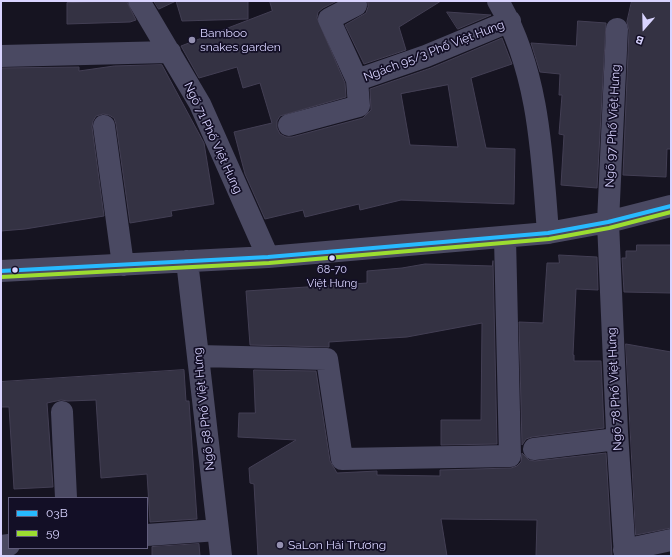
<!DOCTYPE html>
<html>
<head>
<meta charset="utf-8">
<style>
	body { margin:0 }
	#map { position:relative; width:672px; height:557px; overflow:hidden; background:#161421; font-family:Raleway,sans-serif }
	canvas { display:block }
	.frame { position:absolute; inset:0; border:2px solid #d9d4ff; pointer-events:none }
	.legend { position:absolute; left:8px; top:497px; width:140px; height:52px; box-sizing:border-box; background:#130f26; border:1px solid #625e7d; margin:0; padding:5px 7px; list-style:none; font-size:12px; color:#d9d4ff }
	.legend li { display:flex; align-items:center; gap:8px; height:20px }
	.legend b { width:20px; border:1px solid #625e7d }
	.north { position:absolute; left:624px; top:8px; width:40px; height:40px; -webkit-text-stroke:3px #130f26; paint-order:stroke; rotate:200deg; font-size:11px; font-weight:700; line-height:16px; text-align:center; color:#d9d4ff }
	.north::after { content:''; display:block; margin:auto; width:14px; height:18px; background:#d9d4ff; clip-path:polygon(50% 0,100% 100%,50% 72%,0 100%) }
</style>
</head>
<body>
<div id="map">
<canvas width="672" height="557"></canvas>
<div class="frame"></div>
<ul class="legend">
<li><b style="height:5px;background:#27baff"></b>03B</li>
<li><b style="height:5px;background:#9cdd31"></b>59</li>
</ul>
<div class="north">B</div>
</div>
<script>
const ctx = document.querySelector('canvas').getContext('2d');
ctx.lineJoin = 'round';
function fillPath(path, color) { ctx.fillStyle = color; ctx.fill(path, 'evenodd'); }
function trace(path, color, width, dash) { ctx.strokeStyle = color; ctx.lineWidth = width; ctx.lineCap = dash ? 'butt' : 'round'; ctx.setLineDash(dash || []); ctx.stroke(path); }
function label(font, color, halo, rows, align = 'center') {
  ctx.font = font + ' Raleway,sans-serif'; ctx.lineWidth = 3.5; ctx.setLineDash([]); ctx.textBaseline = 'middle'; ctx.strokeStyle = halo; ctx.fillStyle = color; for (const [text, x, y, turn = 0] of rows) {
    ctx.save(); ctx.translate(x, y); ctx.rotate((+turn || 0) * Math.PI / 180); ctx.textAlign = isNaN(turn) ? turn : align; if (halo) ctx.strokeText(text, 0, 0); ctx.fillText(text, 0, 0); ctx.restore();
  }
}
const building = new Path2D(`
	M154 1H248V19L182 21 176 1 159 9Z
	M270 1H337L323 8 318 12 317 18 345 83 346 97 280 116 277 121V128L280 134 286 137H292L363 118 371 110 370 89 431 68 502 38 512 64 471 78 486 148 515 149 514 204 401 200 360 210 359 204 305 217 303 210 265 219 245 174 234 132 272 123 260 83 243 88 237 67 199 78 181 46 272 11ZM448 85 458 147 410 145 401 94Z
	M368 1H441L399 27 406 50 364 64 345 25 366 13 368 7Z
	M632 1H671V149H667L666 177 623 175 629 30 627 22Z
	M127 2 136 20 130 22 67 24V3Z
	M447 12 491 15 458 29Z
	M578 21 606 23 597 188 561 185 564 135 559 134 562 95H559L560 74 540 72 531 43 576 46Z
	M162 65 204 143 214 204 171 211 172 216 130 223 116 124 114 118 109 115 103 114 96 116 93 121 92 127 104 216 25 229 1 231V68L79 67V71L114 66Z
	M637 245H671V293L624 292 622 258H626V251H636Z
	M559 255 597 257 598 290 576 289 573 355H574V361H601L604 428 532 437 526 439 522 445 519 322 543 323 547 263H559Z
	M493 261 497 444 441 445V420H481L482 323 407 337 329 342V347L250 345 246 291 367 283V271L402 268 425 264 492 266Z
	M626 344 671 352V528L636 535Z
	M184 370 186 401H189L197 519 150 522 147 474 101 478 96 400 68 401 61 400 47 403 53 487 14 489 9 407H1V382Z
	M254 370 316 371 330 461 337 473 377 471V475L440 476V470L511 468 517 466 521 462 522 453 529 460 535 461 606 453 612 556H536L537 520 441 519 447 556H258L254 484 250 483 249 468 296 440 238 437 239 413H255Z
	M199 544 200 556H152V547Z`);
fillPath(building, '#343243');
trace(building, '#433f54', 1);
trace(new Path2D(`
	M139 1 200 104 268 257
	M498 1C539 71 542 154 548 233
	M617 29 608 222 617 432 625 556
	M1 56 170 52
	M357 80 426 56 510 21
	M289 125 359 106 357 80 329 19 356 5 355 1
	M104 126 123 265
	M187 261 221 556
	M1 271 268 257 548 233 608 222 671 206
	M198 356 327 359 342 459 510 456 505 238
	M62 412 66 498
	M534 449 617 439
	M147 535 218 530
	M1 546 9 545
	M624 550 671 540`), '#4a4962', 22);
trace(new Path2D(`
	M1 271 268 257 548 233 608 222 671 206`), '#27baff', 4);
trace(new Path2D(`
	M1 277 269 263 549 239 609 228 671 212`), '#9cdd31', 4);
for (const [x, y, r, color] of [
	[192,40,4,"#9591b1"],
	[332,258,3.5,"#d9d4ff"],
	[15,270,3.5,"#d9d4ff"],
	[280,545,4,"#9591b1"]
]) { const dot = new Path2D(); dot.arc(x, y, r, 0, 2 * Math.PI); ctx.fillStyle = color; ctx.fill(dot); trace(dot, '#130f26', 1.5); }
label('11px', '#d9d4ff', '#130f26', [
	["68-70",332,270],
	["Việt Hưng",332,284]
]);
label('12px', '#d9d4ff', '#130f26', [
	["Bamboo",200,33],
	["snakes garden",200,47],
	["SaLon Hải Trương",288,545]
], 'left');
label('12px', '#d9d4ff', '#130f26', [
	["Ngách 95/3 Phố Việt Hưng",434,51,-21],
	["Ngõ 97 Phố Việt Hưng",613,126,-87],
	["Ngõ 71 Phố Việt Hưng",213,138,65],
	["Ngõ 78 Phố Việt Hưng",615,389,-93],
	["Ngõ 58 Phố Việt Hưng",204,409,-96]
]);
</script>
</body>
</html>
